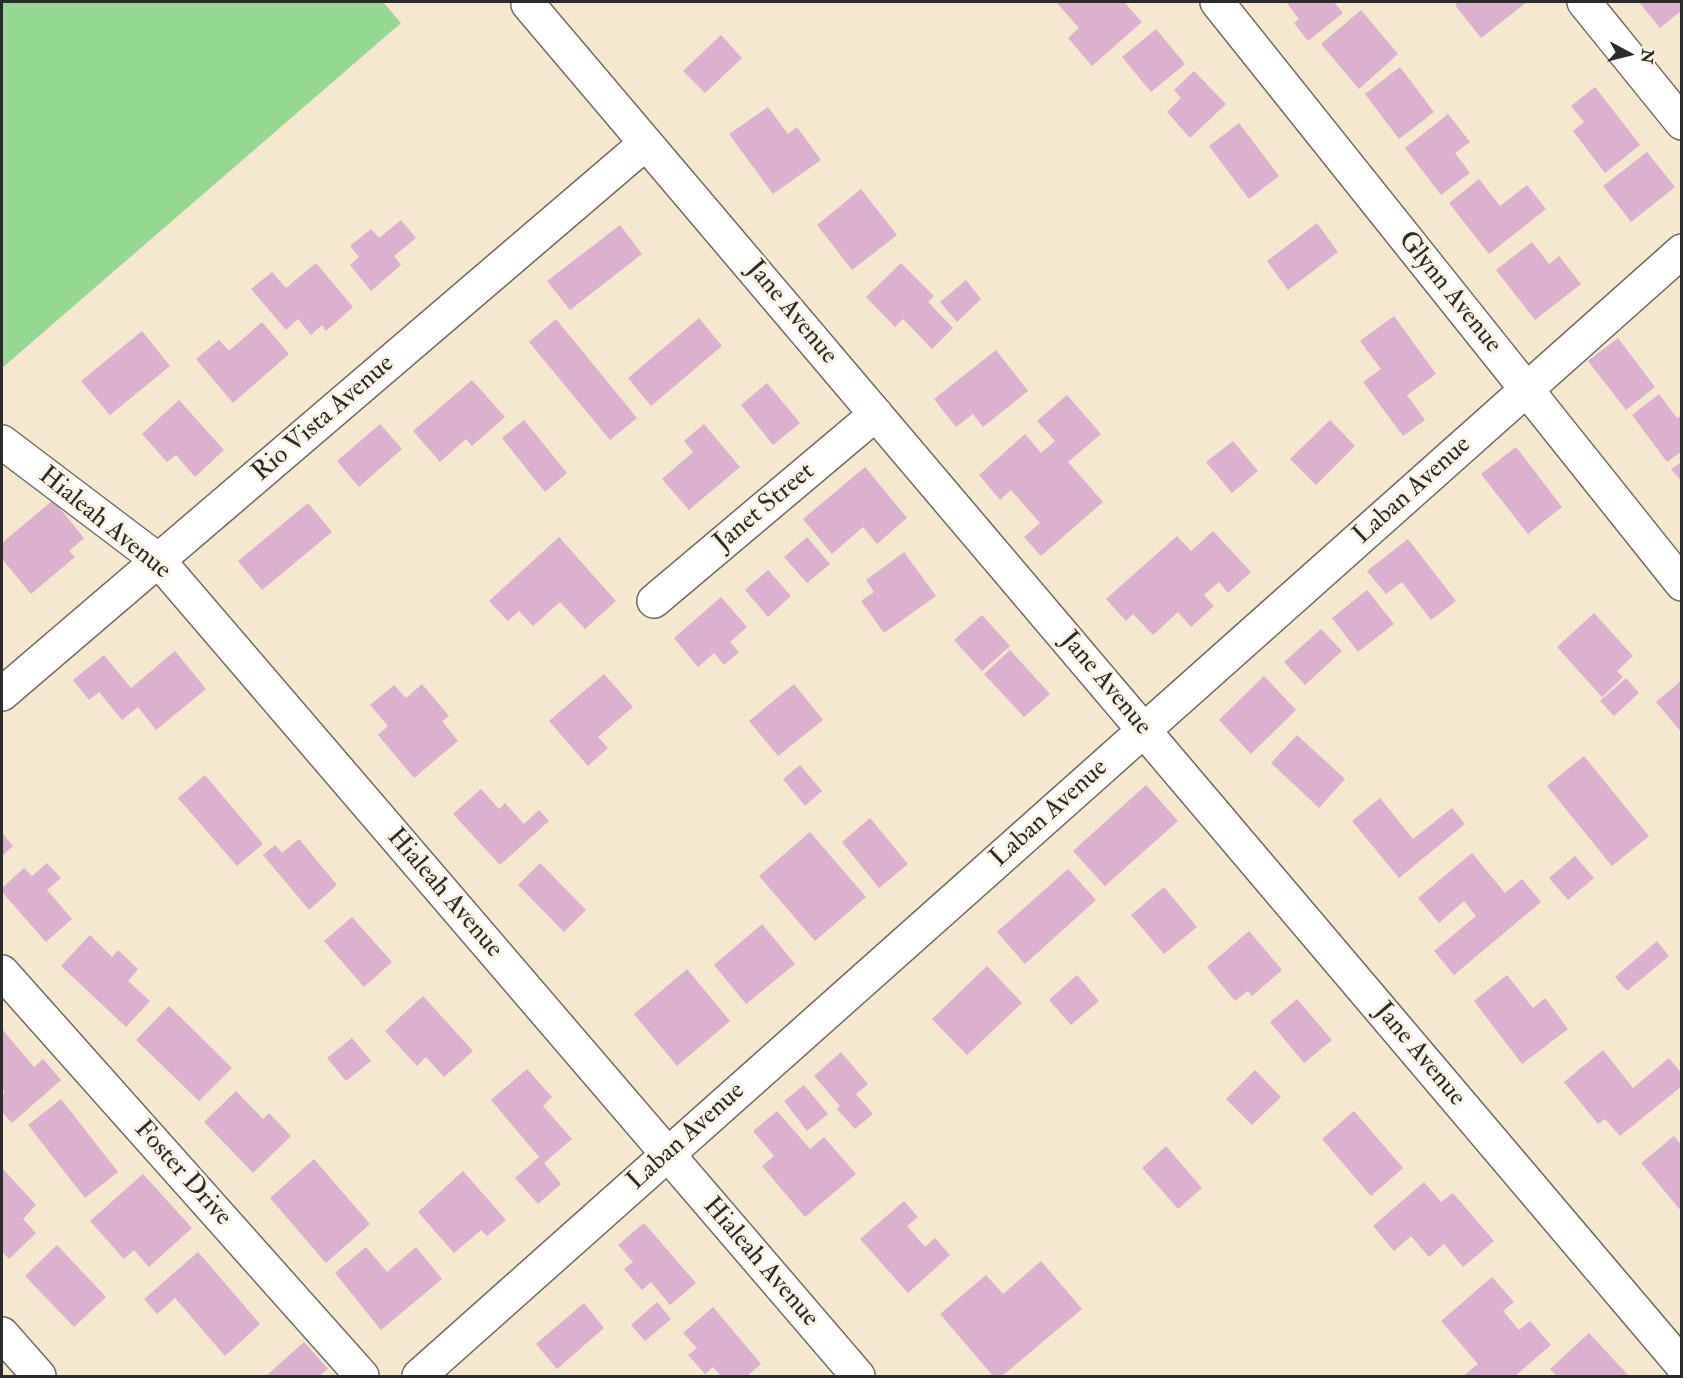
<!DOCTYPE html>
<html>
<head>
<meta charset="utf-8">
<style>
	body { margin:0 }
	#map { position:relative; width:1683px; height:1378px; overflow:hidden; background:#f5e8ce; font-family:"IM FELL Double Pica",serif }
	canvas { display:block }
	.frame { position:absolute; inset:0; border:3px solid #2b2b2b; pointer-events:none }
	.north { position:absolute; left:1599px; top:24px; width:60px; height:60px; -webkit-text-stroke:4px #fcf5e5; paint-order:stroke; rotate:97deg; font-size:16px; font-weight:700; line-height:24px; text-align:center; color:#2b2b2b }
	.north::after { content:''; display:block; margin:auto; width:21px; height:27px; background:#2b2b2b; clip-path:polygon(50% 0,100% 100%,50% 72%,0 100%) }
</style>
</head>
<body>
<div id="map">
<canvas width="1683" height="1378"></canvas>
<div class="frame"></div>
<div class="north">N</div>
</div>
<script>
const ctx = document.querySelector('canvas').getContext('2d');
ctx.lineJoin = 'round';
function fillPath(path, color) { ctx.fillStyle = color; ctx.fill(path, 'evenodd'); }
function trace(path, color, width, dash) { ctx.strokeStyle = color; ctx.lineWidth = width; ctx.lineCap = dash ? 'butt' : 'round'; ctx.setLineDash(dash || []); ctx.stroke(path); }
function label(font, color, halo, rows, align = 'center') {
  ctx.font = font + ' "IM FELL Double Pica",serif'; ctx.lineWidth = 6; ctx.setLineDash([]); ctx.textBaseline = 'middle'; ctx.strokeStyle = halo; ctx.fillStyle = color; for (const [text, x, y, turn = 0] of rows) {
    ctx.save(); ctx.translate(x, y); ctx.rotate((+turn || 0) * Math.PI / 180); ctx.textAlign = isNaN(turn) ? turn : align; if (halo) ctx.strokeText(text, 0, 0); ctx.fillText(text, 0, 0); ctx.restore();
  }
}
fillPath(new Path2D(`
	M2 2H383L401 23 2 368Z`), '#94d891');
fillPath(new Path2D(`
	M1056 2H1124L1142 22 1092 66 1068 38 1079 28Z
	M1286 2H1334L1343 13 1308 41 1294 23 1299 19Z
	M1458 2H1527L1481 38 1455 5Z
	M1639 2H1682V10L1660 28Z
	M1361 10 1398 54 1359 89 1321 44Z
	M1156 29 1185 64 1151 92 1122 57Z
	M721 35 742 58 705 93 683 71Z
	M1400 67 1434 112 1399 139 1365 94Z
	M1194 71 1226 104 1190 138 1167 112 1181 98 1174 90Z
	M1595 87 1640 145 1605 173 1573 131 1584 122 1571 106Z
	M768 107 788 134 797 127 821 160 773 194 729 134Z
	M1448 114 1470 142 1455 153 1470 173 1441 195 1405 148Z
	M1239 123 1279 176 1249 199 1209 146Z
	M1647 152 1675 187 1631 222 1603 186Z
	M1479 179 1500 206 1527 185 1546 209 1489 254 1449 203Z
	M861 189 897 235 852 270 817 225Z
	M401 220 416 238 394 256 401 265 371 291 350 265 359 257 350 246 371 229 379 238Z
	M1317 223 1338 252 1288 290 1267 261Z
	M620 225 642 254 570 310 547 281Z
	M1532 242 1549 264 1559 256 1581 284 1535 320 1496 270Z
	M316 263 353 307 326 331 322 325 311 335 298 319 286 330 251 289 272 272 286 288Z
	M901 263 934 296 928 302 953 328 932 349 903 319 895 327 866 297Z
	M966 280 981 299 957 322 940 302Z
	M1394 316 1436 374 1407 395 1425 420 1403 436 1363 382 1381 369 1360 341Z
	M699 318 722 346 651 406 628 378Z
	M556 319 637 418 610 440 529 342Z
	M262 322 289 354 233 403 196 359 219 340 229 351Z
	M142 331 170 366 110 415 81 381Z
	M1618 338 1655 387 1626 410 1588 361Z
	M996 350 1028 391 983 427 973 414 956 427 934 399Z
	M472 380 505 417 472 446 466 439 440 462 413 431Z
	M767 383 800 423 773 445 741 405Z
	M1659 394 1677 418 1682 415V451L1667 462 1632 415Z
	M1067 395 1101 434 1068 462 1103 502 1041 556 1024 537 1040 523 1011 490 1000 500 979 475 1025 434 1041 453 1055 441 1037 421Z
	M179 400 224 450 195 477 176 455 167 462 142 434Z
	M524 420 567 473 545 492 502 438Z
	M1330 420 1355 446 1316 485 1290 459Z
	M380 424 402 449 359 487 337 461Z
	M704 424 740 467 689 510 662 479 693 452 684 441Z
	M1233 441 1258 471 1232 493 1206 462Z
	M1516 447 1562 507 1528 534 1481 474Z
	M1682 462V482L1671 469Z
	M865 467 907 518 877 544 863 527 832 554 803 519Z
	M53 500 84 538 69 551 75 557 31 594 2 559V543Z
	M308 503 332 532 262 590 238 561Z
	M1213 531 1251 572 1228 593 1219 582 1204 595 1214 606 1191 627 1178 612 1153 635 1133 614 1126 621 1106 599 1177 536 1191 551Z
	M559 537 616 601 585 629 560 602 533 626 519 611 508 621 489 601Z
	M807 537 830 564 807 583 784 557Z
	M1408 539 1456 601 1431 620 1402 582 1386 594 1367 571Z
	M904 552 936 596 884 633 861 601 874 592 866 580Z
	M768 570 791 596 768 617 745 590Z
	M1367 590 1394 624 1358 652 1332 618Z
	M721 597 747 627 730 642 739 652 724 665 714 653 698 667 674 638Z
	M1594 613 1633 656 1617 671 1623 677 1602 697 1557 647Z
	M982 615 1010 646 982 671 954 640Z
	M1321 629 1342 651 1305 685 1284 662Z
	M1010 650 1050 694 1024 717 984 674Z
	M175 651 206 689 156 730 138 707 122 720 99 692 89 700 73 680 104 655 131 688Z
	M604 674 633 707 598 737 608 748 588 766 549 721Z
	M1264 676 1296 710 1251 754 1219 720Z
	M1626 678 1639 693 1614 716 1600 701Z
	M1682 680V733L1656 702Z
	M422 684 449 716 442 721 458 741 414 778 378 735 388 726 370 705 394 685 406 698Z
	M794 684 823 720 778 756 749 721Z
	M1297 735 1345 779 1319 808 1271 763Z
	M1584 756 1649 836 1612 866 1547 786Z
	M800 765 822 791 805 806 783 779Z
	M205 775 263 844 237 866 178 798Z
	M1146 785 1178 821 1105 886 1073 851Z
	M481 789 499 809 505 803 524 824 539 810 549 821 500 865 453 814Z
	M1380 798 1413 839 1452 808 1465 824 1399 878 1352 821Z
	M870 818 908 864 879 888 842 842Z
	M810 832 866 897 815 941 759 876Z
	M2 833 13 846 2 856Z
	M299 839 337 885 309 910 263 855 275 845 282 853Z
	M1472 853 1505 893 1522 879 1541 902 1454 975 1434 951 1476 916 1464 901 1439 923 1418 898Z
	M1575 856 1594 878 1568 900 1549 878Z
	M47 863 61 878 47 890 72 919 46 942 2 892V888L24 868 32 876Z
	M540 863 586 910 564 932 518 885Z
	M1068 869 1096 900 1025 964 997 932Z
	M1164 887 1197 927 1164 954 1131 915Z
	M352 917 392 962 364 987 324 941Z
	M762 924 795 964 746 1004 714 965Z
	M1249 931 1282 970 1252 996 1248 991 1235 1001 1207 967Z
	M90 935 112 957 118 950 138 969 128 981 150 1001 126 1027 61 966Z
	M1657 941 1669 956 1627 991 1615 977Z
	M987 966 1022 1003 967 1055 932 1019Z
	M687 969 730 1021 677 1066 634 1014Z
	M1077 975 1099 1001 1071 1025 1049 1000Z
	M1507 975 1533 1008 1545 998 1568 1029 1522 1064 1474 1001Z
	M423 996 473 1051 444 1077 426 1057 417 1066 385 1031Z
	M1297 999 1332 1040 1304 1063 1270 1022Z
	M169 1006 232 1068 199 1101 136 1040Z
	M2 1029 34 1067 43 1059 61 1080 12 1123 2 1112V1094L5 1092 2 1088Z
	M352 1038 371 1061 346 1081 327 1058Z
	M1603 1050 1633 1088 1669 1058 1682 1074V1086L1620 1136 1605 1119 1598 1124 1564 1082Z
	M841 1052 868 1084 856 1094 873 1114 855 1129 837 1109 840 1106 814 1076Z
	M527 1069 552 1097 543 1106 572 1139 544 1163 561 1184 538 1204 515 1178 539 1157 491 1100Z
	M1255 1070 1281 1097 1252 1125 1226 1099Z
	M804 1085 828 1114 807 1131 784 1101Z
	M236 1091 263 1119 269 1113 291 1136 253 1173 204 1122Z
	M61 1099 118 1172 85 1198 28 1125Z
	M777 1111 810 1149 824 1137 856 1174 805 1217 762 1166 774 1156 753 1131Z
	M1354 1111 1403 1168 1371 1196 1322 1139Z
	M1674 1136 1682 1146V1212L1641 1163Z
	M1166 1146 1202 1188 1178 1209 1142 1168Z
	M314 1159 370 1224 326 1263 270 1198Z
	M2 1168 36 1205 23 1219 36 1233 9 1259 2 1251Z
	M463 1171 506 1220 487 1236 481 1230 454 1253 418 1212Z
	M143 1174 192 1228 149 1267 134 1250 124 1259 90 1221Z
	M1424 1182 1441 1202 1453 1193 1494 1241 1463 1267 1444 1244 1429 1257 1411 1236 1394 1251 1373 1226Z
	M904 1201 918 1217 907 1226 925 1247 935 1238 950 1255 908 1293 860 1239Z
	M644 1223 696 1283 670 1305 651 1282 642 1290 624 1269 633 1262 618 1245Z
	M57 1245 106 1297 74 1327 25 1276Z
	M366 1247 387 1272 416 1247 442 1279 381 1330 335 1273Z
	M198 1252 260 1324 225 1356 175 1298 157 1314 144 1299Z
	M1041 1261 1082 1309 1002 1376H993L940 1314 986 1275 1003 1294Z
	M1492 1277 1514 1302 1503 1311 1519 1330 1530 1321 1551 1345 1515 1376H1463L1478 1364 1441 1321Z
	M657 1302 671 1319 645 1341 631 1325Z
	M584 1303 604 1328 557 1369 536 1344Z
	M713 1307 761 1364 747 1376H721L713 1367 705 1374 688 1355 697 1348 683 1333Z
	M1589 1333 1629 1376H1557L1550 1369Z
	M304 1342 328 1369 319 1376H266Z`), '#dcb0ce');
const minor = new Path2D(`
	M1217 2 1682 584
	M1584 2 1682 123
	M528 4 1682 1365
	M2 442 158 560 858 1376
	M654 601 876 414
	M2 694 646 143
	M2 972 362 1376
	M2 1334 39 1376
	M419 1376 1682 251`);
trace(minor, '#726d64', 36);
trace(minor, '#fff', 33);
label('26px', '#2b2b2b', '#fcf5e5', [
	["Glynn Avenue",1449,293,51],
	["Jane Avenue",791,313,50],
	["Rio Vista Avenue",324,419,-41],
	["Laban Avenue",1413,491,-42],
	["Janet Street",765,508,-40],
	["Hialeah Avenue",104,524,39],
	["Jane Avenue",1105,684,50],
	["Laban Avenue",1050,814,-42],
	["Hialeah Avenue",444,894,49],
	["Jane Avenue",1419,1055,50],
	["Laban Avenue",687,1137,-42],
	["Foster Drive",182,1174,48],
	["Hialeah Avenue",760,1263,49]
]);
</script>
</body>
</html>
